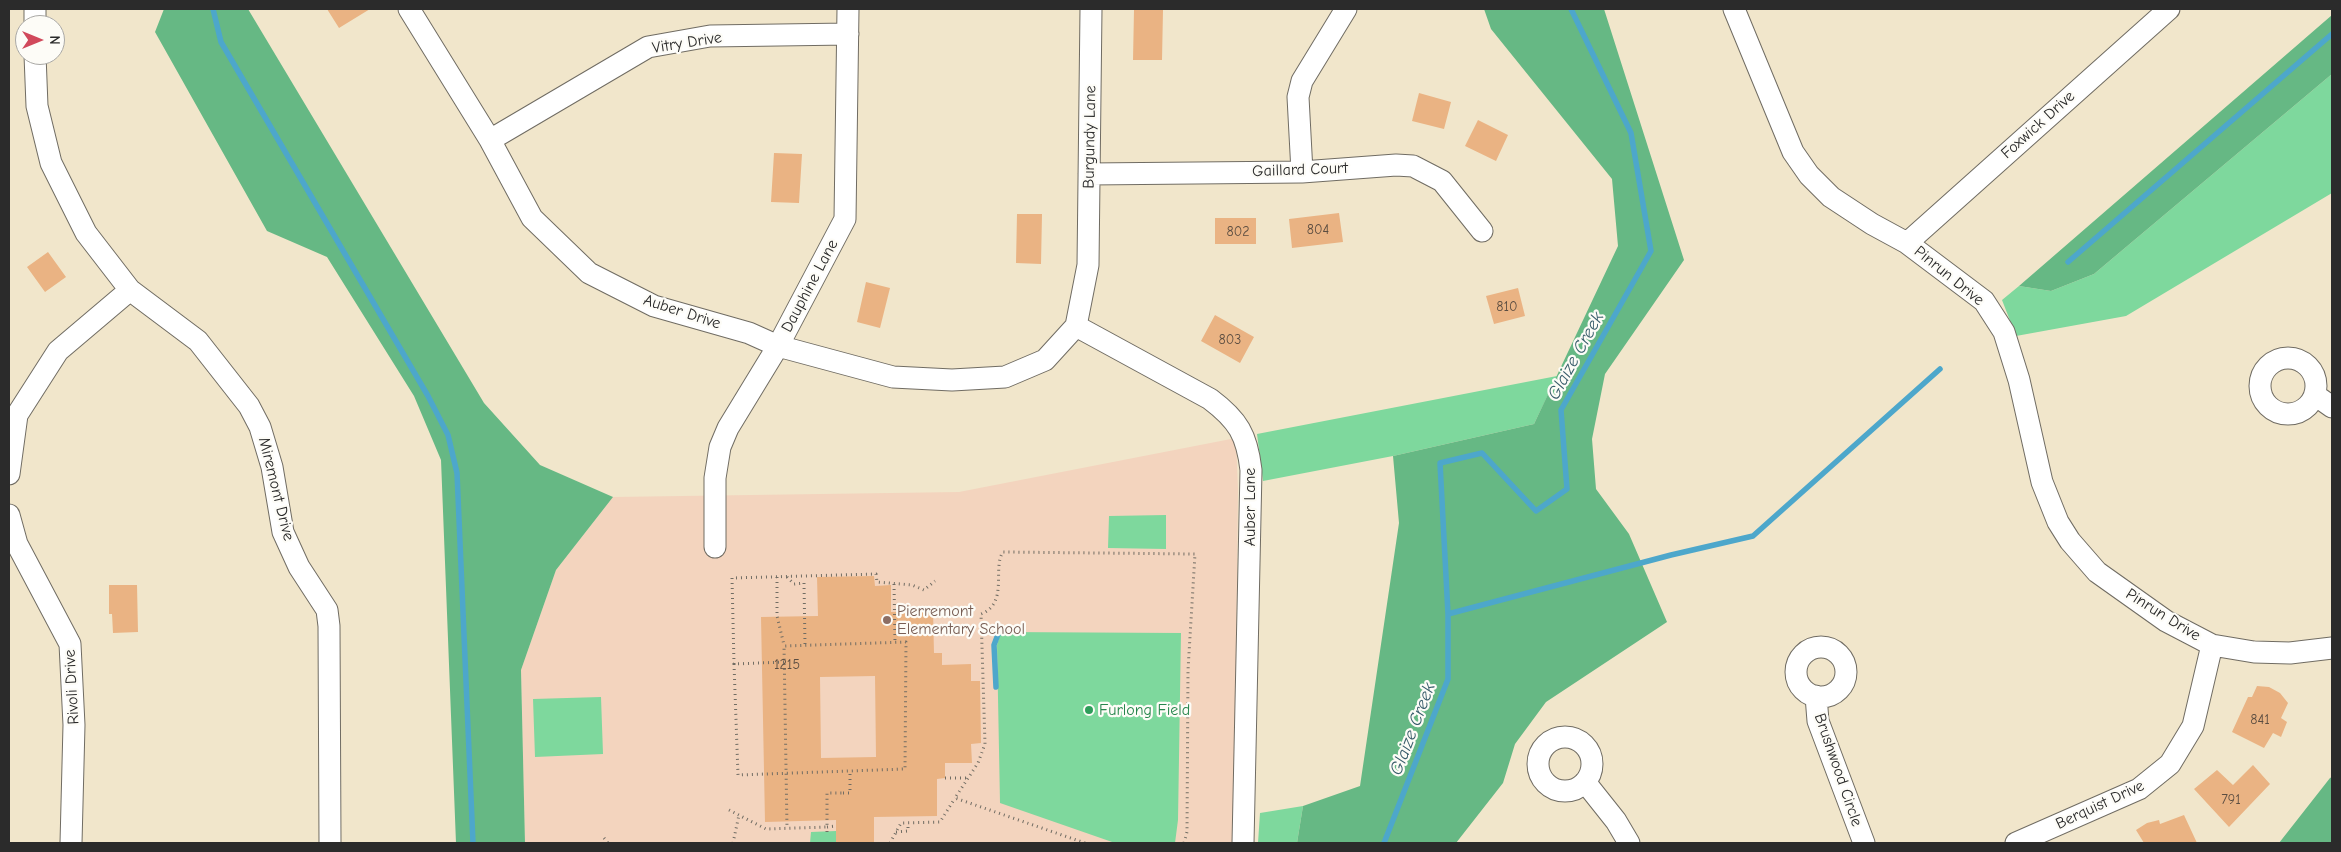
<!DOCTYPE html>
<html>
<head>
<meta charset="utf-8">
<style>
	body { margin:0 }
	#map { position:relative; width:2341px; height:852px; overflow:hidden; background:#f1e6cb; font-family:"Comic Neue",sans-serif }
	canvas { display:block }
	.frame { position:absolute; inset:0; border:10px solid #2b2b2b; pointer-events:none }
	.north { position:absolute; left:15px; top:15px; width:50px; height:50px; box-sizing:border-box; background:#fdfcf7; border:1px solid #a9a8a5; border-radius:50%; rotate:90deg; font-size:14px; font-weight:700; line-height:20px; text-align:center; color:#2b2b2b }
	.north::after { content:''; display:block; margin:auto; width:18px; height:22px; background:#d1495b; clip-path:polygon(50% 0,100% 100%,50% 72%,0 100%) }
</style>
</head>
<body>
<div id="map">
<canvas width="2341" height="852"></canvas>
<div class="frame"></div>
<div class="north">N</div>
</div>
<script>
const ctx = document.querySelector('canvas').getContext('2d');
ctx.lineJoin = 'round';
function fillPath(path, color) { ctx.fillStyle = color; ctx.fill(path, 'evenodd'); }
function trace(path, color, width, dash) { ctx.strokeStyle = color; ctx.lineWidth = width; ctx.lineCap = dash ? 'butt' : 'round'; ctx.setLineDash(dash || []); ctx.stroke(path); }
function label(font, color, halo, rows, align = 'center') {
  ctx.font = font + ' "Comic Neue",sans-serif'; ctx.lineWidth = 4.5; ctx.setLineDash([]); ctx.textBaseline = 'middle'; ctx.strokeStyle = halo; ctx.fillStyle = color; for (const [text, x, y, turn = 0] of rows) {
    ctx.save(); ctx.translate(x, y); ctx.rotate((+turn || 0) * Math.PI / 180); ctx.textAlign = isNaN(turn) ? turn : align; if (halo) ctx.strokeText(text, 0, 0); ctx.fillText(text, 0, 0); ctx.restore();
  }
}
fillPath(new Path2D(`
	M1236 438 1238 489 1234 843H525L521 670 556 570 613 497 959 492Z`), '#f3d4be');
fillPath(new Path2D(`
	M2332 74V193L2126 316 2016 336 2002 300 2019 286 2051 291 2094 274Z
	M1557 376 1534 424 1393 456 1263 481 1257 434Z
	M1166 515V549L1108 548 1109 516Z
	M1001 632 1181 633 1178 820 1175 843H1115L1000 803 997 645Z
	M601 697 603 754 535 757 533 699Z
	M1303 806 1297 843H1258L1260 813Z
	M836 831V843H810L811 832Z`), '#7ed89d');
fillPath(new Path2D(`
	M164 9H248L484 403 540 465 613 497 556 570 521 670 525 843H456L441 460 414 396 327 257 267 231 155 32Z
	M1484 9H1604L1684 260 1605 374 1592 439 1596 489 1629 534 1667 622 1546 702 1515 744 1503 783 1456 843H1297L1303 806 1360 786 1399 523 1393 456 1534 424 1618 246 1612 179 1491 29Z
	M2332 15V74L2094 274 2051 291 2019 286Z
	M2332 777V843H2279L2330 778Z`), '#66b884');
trace(new Path2D(`
	M213 9 221 42 428 396 448 435 457 473 473 843
	M2068 262 2332 34
	M1448 614 1671 555 1753 536 1940 369
	M996 687 994 645 1000 629
	M1384 843 1448 679V614L1440 463 1482 453 1536 511 1567 489 1561 410 1651 251 1631 133 1571 9`), '#4da7cb', 5.5);
fillPath(new Path2D(`
	M327 9H370L339 28Z
	M1134 10H1163L1162 60H1133Z
	M1419 93 1451 102 1444 129 1412 121Z
	M1478 120 1508 135 1496 161 1465 146Z
	M774 153 802 154 799 203 771 202Z
	M1339 213 1343 242 1292 248 1289 219Z
	M1017 214H1042L1041 264 1016 263Z
	M1215 218H1256V244H1215Z
	M48 252 66 277 45 292 27 267Z
	M866 282 890 288 880 328 857 322Z
	M1518 288 1525 316 1494 324 1486 296Z
	M1215 315 1254 337 1240 363 1201 341Z
	M874 576 875 586 891 585V612L933 611 934 653H942V665L971 664V681H980L981 743 971 744 972 763H945V778L937 779V816L874 817V843H836V820L765 822 761 617 818 616 817 577ZM875 676 876 757 821 758 820 677Z
	M109 585H137L138 632 113 633 112 614H109Z
	M2257 686 2269 687 2280 693 2288 703 2281 718 2287 722 2281 737 2273 733 2264 748 2232 732 2248 697H2252Z
	M2253 765 2270 784 2229 827 2194 789 2217 770 2233 785Z
	M2184 815 2197 843H2144L2136 830 2147 823 2159 820 2160 824Z`), '#eab383');
const minor = new Path2D(`
	M409 9 490 140 532 218 589 273 654 306 749 333 778 346 893 377 952 380 1005 377 1045 360 1076 326
	M1091 9 1088 265 1076 326 1210 399C1238 420 1247 435 1251 470L1243 843
	M1734 9 1793 152 1809 175 1831 197 1872 224 1907 243 1984 301 2004 332 2019 380 2042 482 2058 522 2070 541 2097 572 2166 621 2212 645
	M35 25V9
	M35 55 37 106 51 163 86 233 130 290 198 341 249 406 260 427 272 467 283 532 299 567 327 610 329 626 330 843
	M490 140 648 47 710 36 848 34
	M1302 172 1298 97 1302 81 1346 9
	M1089 174 1302 172 1396 165 1413 166 1442 181 1482 231
	M1907 243 2169 9
	M2260 386a28 28 0 1 1 56 0a28 28 0 1 1-56 0Z
	M2315 395 2332 407
	M9 474 17 415 58 351 130 290
	M9 515 17 544 70 644 74 725 71 843
	M715 547V478L720 447 728 428 778 346 845 219 848 9
	M1796 672a25 25 0 1 1 50 0a25 25 0 1 1-50 0Z
	M1816 696 1818 721 1864 843
	M1538 764a27 27 0 1 1 54 0a27 27 0 1 1-54 0Z
	M1585 782 1616 821 1629 843
	M2016 843 2139 789 2170 764 2193 726 2212 645 2254 652 2290 653 2332 648`);
trace(minor, '#706c63', 23);
trace(new Path2D(`
	M777 577V616L784 645
	M787 577 794 584 804 583 805 645
	M894 584 895 642
	M784 662 734 664 738 775 905 769 906 642 784 646 787 828
	M734 664 732 578 876 574 877 582 912 585 924 590 935 581
	M945 778H968
	M843 793H850V771
	M729 810 766 829 827 827V793H845
	M827 832V827L836 826
	M896 832 908 831V823
	M604 838 608 843
	M733 843 739 815
	M890 843 901 823 940 822 955 798
	M1085 843 955 798 978 763 985 744 981 614C1009 603 992 568 1003 552L1195 554 1188 670 1187 832 1184 843`), '#706c63', 3, [1, 4]);
trace(minor, '#fff', 21);
for (const [x, y, r, color] of [
	[887,620,5,"#8d6e63"],
	[1089,710,5,"#2e9e5b"]
]) { const dot = new Path2D(); dot.arc(x, y, r, 0, 2 * Math.PI); ctx.fillStyle = color; ctx.fill(dot); trace(dot, '#fdfcf7', 2); }
label('14px', '#5b4d41', null, [
	["804",1318,230],
	["802",1238,232],
	["810",1507,307],
	["803",1230,340],
	["1215",787,665],
	["841",2260,720],
	["791",2231,800]
]);
label('16px', '#2b2b2b', '#fdfcf7', [
	["Vitry Drive",687,43,-9],
	["Foxwick Drive",2038,125,-42],
	["Burgundy Lane",1090,137,-89],
	["Gaillard Court",1300,170,-2],
	["Pinrun Drive",1949,276,39],
	["Dauphine Lane",810,286,-62],
	["Auber Drive",682,312,18],
	["Miremont Drive",276,489,76],
	["Auber Lane",1250,507,-90],
	["Pinrun Drive",2163,615,32],
	["Rivoli Drive",72,687,-93],
	["Brushwood Circle",1838,770,71],
	["Berquist Drive",2100,805,-25]
]);
label('16px', '#785e54', '#fdfcf7', [
	["Pierremont",897,611],
	["Elementary School",897,629]
], 'left');
label('16px', '#27864d', '#fdfcf7', [
	["Furlong Field",1099,710]
], 'left');
label('italic 18px', '#395d6b', '#fdfcf7', [
	["Glaize Creek",1576,356,-61],
	["Glaize Creek",1413,729,-69]
]);
</script>
</body>
</html>
